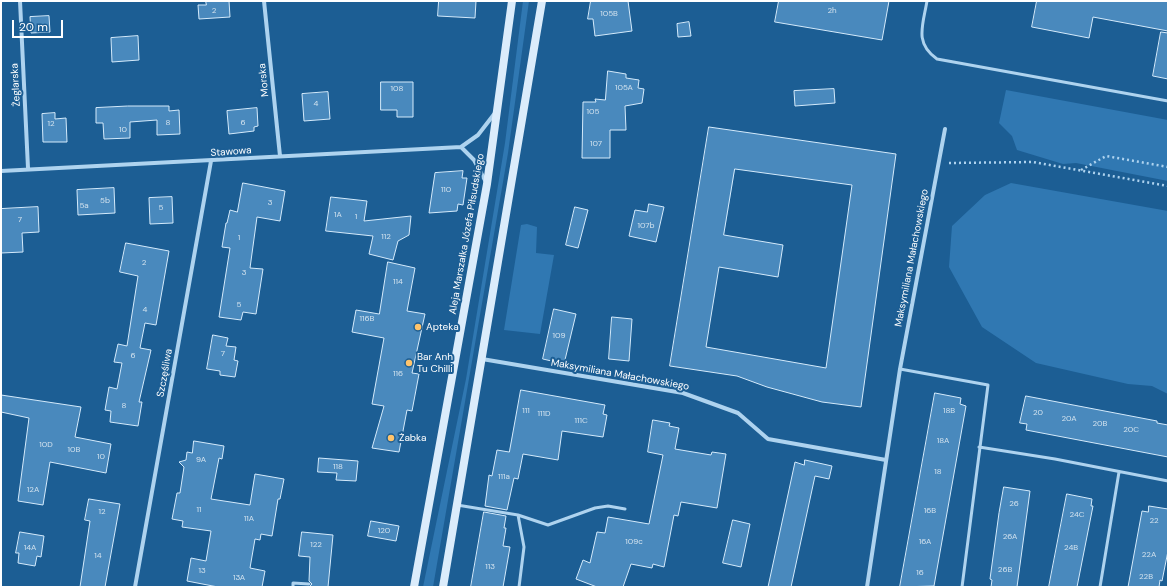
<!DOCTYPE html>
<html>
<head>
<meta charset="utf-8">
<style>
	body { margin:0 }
	#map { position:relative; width:1169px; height:588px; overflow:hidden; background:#1c5e94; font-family:"DM Sans",sans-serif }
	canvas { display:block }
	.frame { position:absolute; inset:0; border:2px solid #fff; pointer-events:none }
	.scale { position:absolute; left:12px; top:20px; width:51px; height:18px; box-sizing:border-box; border:2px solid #fff; border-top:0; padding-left:5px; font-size:12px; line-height:14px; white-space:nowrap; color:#fff; -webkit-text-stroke:3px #1c5e94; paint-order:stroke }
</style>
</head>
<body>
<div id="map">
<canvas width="1169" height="588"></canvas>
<div class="frame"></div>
<div class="scale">20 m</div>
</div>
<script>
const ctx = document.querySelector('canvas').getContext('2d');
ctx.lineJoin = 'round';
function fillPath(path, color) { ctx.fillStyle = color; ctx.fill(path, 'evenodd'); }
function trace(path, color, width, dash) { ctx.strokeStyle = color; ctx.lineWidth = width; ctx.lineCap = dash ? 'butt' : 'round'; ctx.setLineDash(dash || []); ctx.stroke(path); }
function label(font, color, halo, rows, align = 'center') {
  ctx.font = font + ' "DM Sans",sans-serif'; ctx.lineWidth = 4; ctx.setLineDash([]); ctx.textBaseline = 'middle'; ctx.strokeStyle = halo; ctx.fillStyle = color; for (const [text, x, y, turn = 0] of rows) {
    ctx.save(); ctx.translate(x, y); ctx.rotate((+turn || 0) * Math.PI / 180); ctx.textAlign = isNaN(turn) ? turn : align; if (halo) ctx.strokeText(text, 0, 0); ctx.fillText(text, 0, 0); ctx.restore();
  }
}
fillPath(new Path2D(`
	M523 1H529L508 153 433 587H423L466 379 505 143Z
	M1006 90 1168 120V181L1076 163 1063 164 1017 150 1012 136 999 123Z
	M1011 183 1168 211V394L1152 386 1128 384 1036 363 982 327 949 267 952 226 985 195Z
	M527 224 537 227 536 253 554 255 540 334 504 330 521 225Z`), '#3078b2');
const building = new Path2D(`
	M206 1H229L230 17 199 19 198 5H206Z
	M439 1H476L475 18 438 16Z
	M591 1H628L632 31 595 36 593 19H588Z
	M779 1H889L882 40 775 22Z
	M1037 1H1168V31L1093 17 1089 38 1032 27Z
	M49 16 50 32 31 33 30 17Z
	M689 22 691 36 678 37 677 24Z
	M1161 32 1168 33V79L1153 76Z
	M138 36 139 60 112 62 111 38Z
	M608 71 626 74V78L639 80 638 88 644 89 642 103 625 106 626 130H610V158H582L583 102H596L595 99 605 100Z
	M381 82H413V117H397V110H381Z
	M834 89 835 103 795 106 794 91Z
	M328 92 330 119 304 121 302 94Z
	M128 106H169V111L179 110 180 134 157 135V120L130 122V138L104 139 103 123H96V108Z
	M257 108 258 126 254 127V131L229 134 227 111Z
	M55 113V119L66 118 67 142H43L42 114Z
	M709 127 896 154 861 407 822 402 767 387 737 376 670 366ZM735 169 852 185 826 368 706 347 719 267 778 277 783 245 724 235Z
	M463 171 462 178H467L463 205 458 204 457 211 429 213 435 173Z
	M243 183 285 191 280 221 257 217 250 268 263 269 256 314 243 312 241 320 219 317 230 248 222 247 226 223H227L230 210 237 212Z
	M114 188 115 213 78 215 77 190Z
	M172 197 173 223 150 224 149 198Z
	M331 197 367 201 364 221 411 216 409 235 398 241 393 260 369 254 373 236 326 231Z
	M649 204 664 207 656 242 629 236 635 210 647 212Z
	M38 207 39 232 22 233 23 252 1 253V209Z
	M575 207 588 210 578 248 566 245Z
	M126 243 169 251 156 325 145 323 140 348 151 350 139 402H142L138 426 110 422 111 411 105 410 109 387 117 389 122 363 114 362 118 344 127 346 138 276 120 272Z
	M388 262 415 268 407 311 425 314 412 373 419 374 412 411 407 410 399 452 372 448 384 406 372 404 384 338 352 332 356 310 379 314Z
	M554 309 576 314 564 364 543 359Z
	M612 317 632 319 629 361 609 359Z
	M213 335 228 338 226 346 236 347 234 360 238 361 235 377 220 375V371L207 369Z
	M521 390 605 405 603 414 607 415 603 437 562 431 558 460 523 454 518 479 514 478 507 510 485 506 489 475 492 476 497 450 509 452Z
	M935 393 961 398 960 404 966 406 934 586 900 587Z
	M1 395 81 407 75 437 111 444 106 473 50 462 43 505 18 501 29 418 1 412Z
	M1026 396 1157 421V423L1168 425V457L1026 430 1027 424 1020 423Z
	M653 420 670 423 669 426 679 428 675 449 711 455 712 452 726 454 717 508 681 502 678 516 674 515 664 567 653 564 652 568 631 564 623 587H597L576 579 583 560 590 563 597 532 605 533 608 517 649 524 663 455 648 452Z
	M194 441 224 446 222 459 219 458 211 499 250 505 255 474 284 479 280 499H278L272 536 261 534 260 540 255 539 250 568 265 571 262 587H218L187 581 191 558 206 561 211 531 182 527 183 521 172 519 177 493H180L184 467 179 462 186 460 187 452 192 453Z
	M319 458 358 461 356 481 336 480 337 473 318 472Z
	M805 460 832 466 829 479 815 476 791 587H768L795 462 804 465Z
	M1004 487 1030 491 1017 587H991L992 580 990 579 999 513Z
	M1067 494 1092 499 1091 506H1093L1077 587H1049Z
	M89 499 120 504 105 587H80L90 521 85 520Z
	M1149 506 1168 509V551L1162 581 1160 580 1159 587H1128L1142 511 1148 512Z
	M484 512 506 516 504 528H506L503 546 510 547 503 587H471Z
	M733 520 750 524 741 567 723 563Z
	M371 521 399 526 396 541 368 536Z
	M20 532 44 536 41 557 37 556 35 566 18 563 19 553H16Z
	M302 532 333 535 328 587H309L312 584 309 581 310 557 299 556Z`);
fillPath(building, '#4989bd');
trace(building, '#d4eafb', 1);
trace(new Path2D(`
	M949 163 1033 162 1168 186
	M1081 170 1106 156 1168 167`), '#aed3ef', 2.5, [2, 3]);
trace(new Path2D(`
	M927 1C923 25 914 43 937 59L1168 101
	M900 369 988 385 962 587
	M979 447 1055 459 1168 481
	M457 505 518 515 548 525 595 508 608 506 625 509
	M518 515 524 547 519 587
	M293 587V583L309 584
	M1100 587 1119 472`), '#aed3ef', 3);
trace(new Path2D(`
	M20 1 28 168
	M264 1 280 156
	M461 147 474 160 486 182
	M1 171 461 147 478 135 495 113
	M482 359 683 393 738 413 768 439 886 460
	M135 587 211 161
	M867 587 900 369 945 129`), '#aed3ef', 4);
trace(new Path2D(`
	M414 587 487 184 512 1
	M443 587 542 1`), '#dbecfb', 8);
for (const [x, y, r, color] of [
	[418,327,4,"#ffc46c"],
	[409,363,4,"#ffc46c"],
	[391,438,4,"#ffc46c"]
]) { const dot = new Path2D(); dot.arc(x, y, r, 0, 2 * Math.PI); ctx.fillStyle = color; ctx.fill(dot); trace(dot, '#1c5e94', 1.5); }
label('8px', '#d2e2ee', null, [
	["2",214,11],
	["2h",832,11],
	["105B",609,14],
	["105A",624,88],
	["108",397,89],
	["4",316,104],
	["105",593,112],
	["8",168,123],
	["6",243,123],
	["12",51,124],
	["10",123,130],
	["107",596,144],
	["110",446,190],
	["5b",105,201],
	["3",270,203],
	["5a",84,206],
	["5",161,208],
	["1A",338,215],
	["1",356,217],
	["7",20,220],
	["107b",646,226],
	["112",386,237],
	["1",239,238],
	["2",144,263],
	["3",244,273],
	["114",398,282],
	["5",239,305],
	["4",145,310],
	["116B",367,319],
	["109",559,336],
	["7",223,354],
	["6",133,356],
	["116",398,374],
	["8",124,406],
	["111",526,411],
	["18B",949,411],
	["20",1038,413],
	["111D",544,414],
	["20A",1069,419],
	["111C",581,421],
	["20B",1100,424],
	["20C",1131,430],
	["18A",943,441],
	["10D",46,445],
	["10B",74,450],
	["10",101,457],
	["9A",201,460],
	["118",338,467],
	["18",938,472],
	["111a",504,477],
	["12A",33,490],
	["26",1014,504],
	["11",199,510],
	["16B",930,511],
	["12",102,512],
	["24C",1077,515],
	["11A",249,519],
	["22",1154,521],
	["120",384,531],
	["26A",1010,537],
	["109c",634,542],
	["16A",925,542],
	["122",316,545],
	["14A",30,548],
	["24B",1071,548],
	["22A",1149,555],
	["14",98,556],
	["113",490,567],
	["26B",1005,570],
	["13",202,571],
	["16",920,573],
	["22B",1146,577],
	["13A",239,578]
]);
label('10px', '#fff', '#1c5e94', [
	["Morska",264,80,-96],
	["Żeglarska",16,85,-93],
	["Stawowa",231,152,-4],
	["Aleja Marszałka Józefa Piłsudskiego",467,234,-80],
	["Maksymiliana Małachowskiego",912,258,-79],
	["Szczęśliwa",165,373,-80],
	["Maksymiliana Małachowskiego",620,375,10]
]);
label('10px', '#fff', '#1c5e94', [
	["Apteka",426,327],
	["Bar Anh",417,357],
	["Tu Chilli",417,369],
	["Żabka",399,438]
], 'left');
</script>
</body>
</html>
